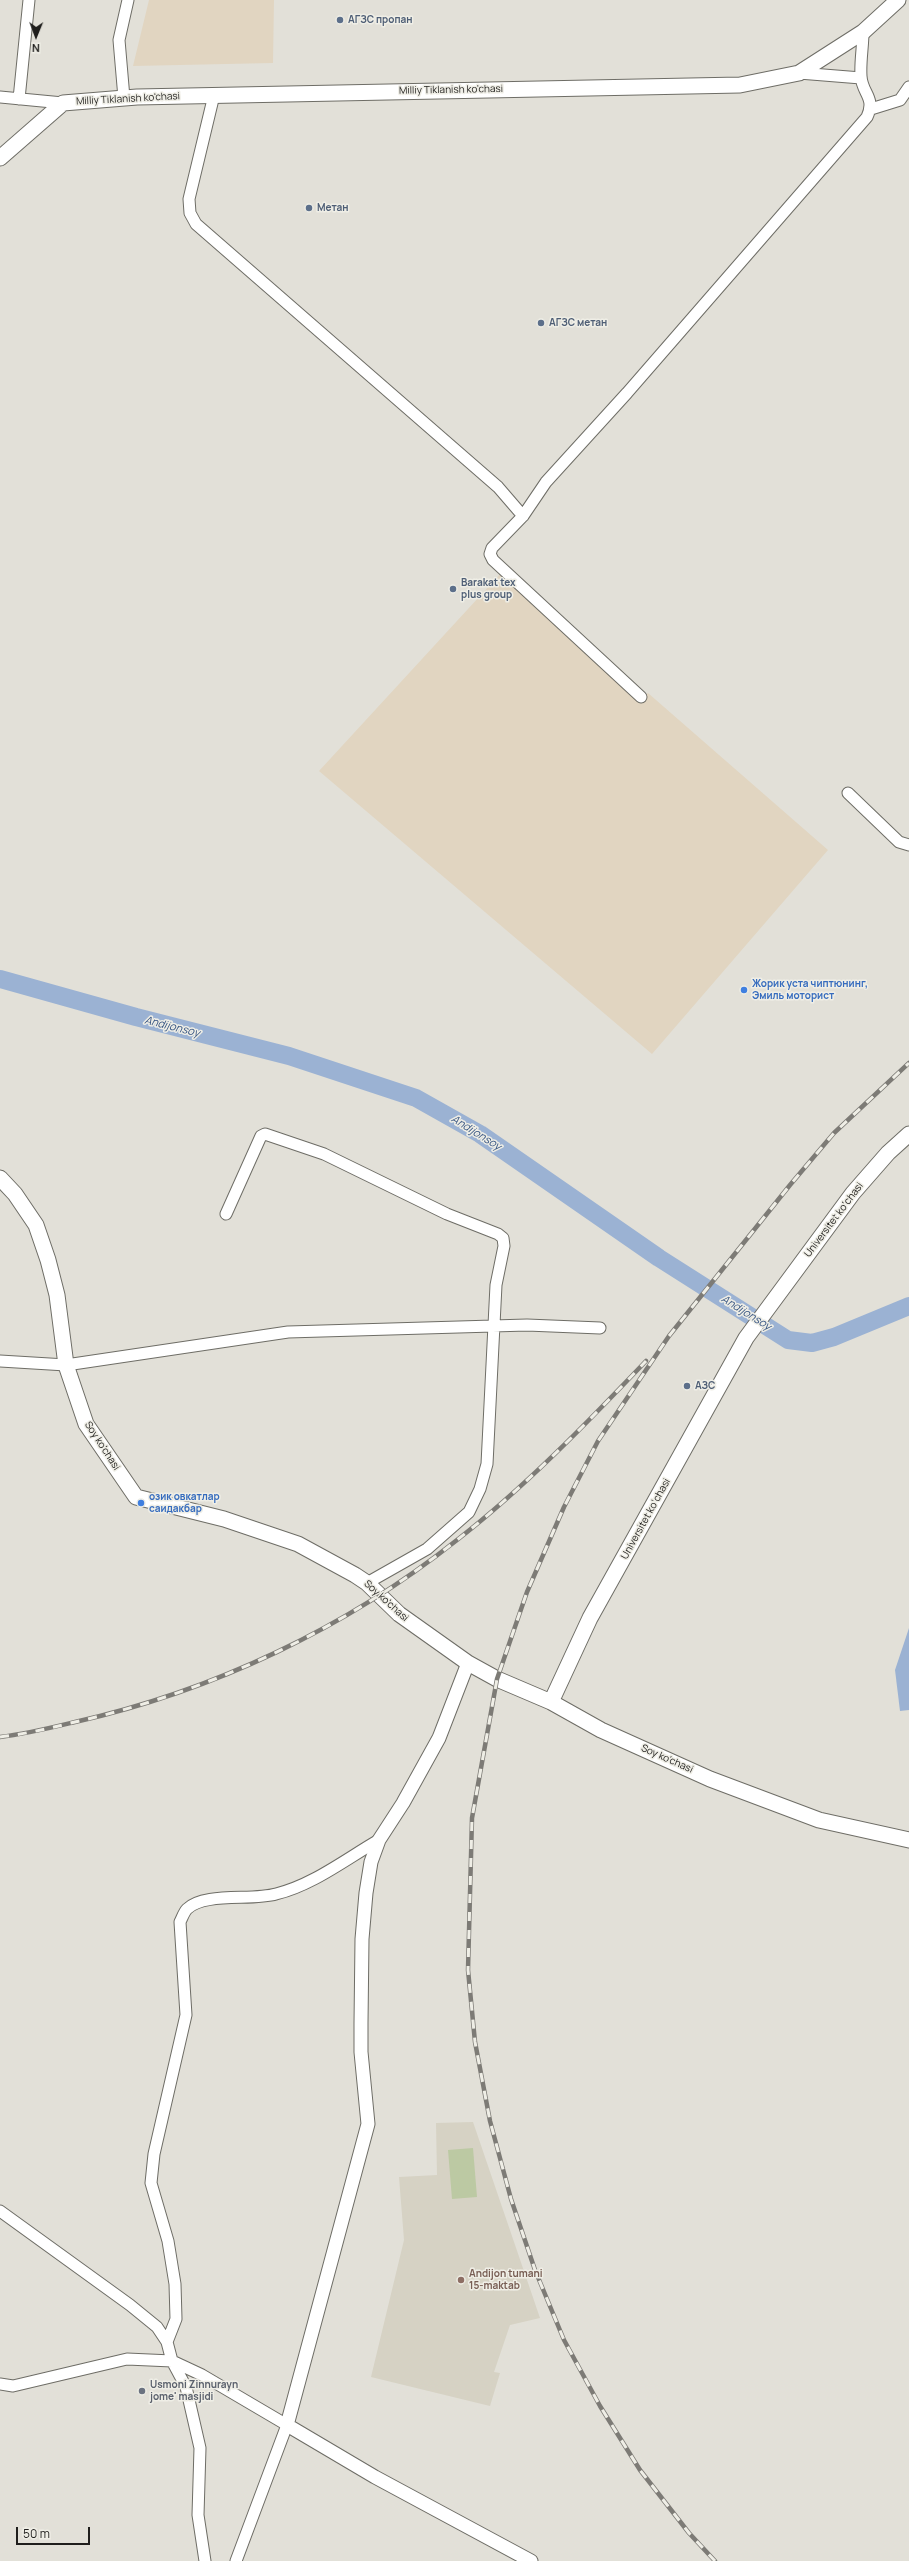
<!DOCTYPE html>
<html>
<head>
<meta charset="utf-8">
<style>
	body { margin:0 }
	#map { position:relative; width:909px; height:2561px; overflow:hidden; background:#e2e0d8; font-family:Manrope,sans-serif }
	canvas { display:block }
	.north { position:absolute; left:16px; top:16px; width:40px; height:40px; -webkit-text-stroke:3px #efeee6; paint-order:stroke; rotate:181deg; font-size:11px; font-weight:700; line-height:16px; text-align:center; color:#1f1e1c }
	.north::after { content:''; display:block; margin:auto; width:14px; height:18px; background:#1f1e1c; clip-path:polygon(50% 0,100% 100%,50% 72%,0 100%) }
	.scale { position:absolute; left:16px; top:2527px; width:74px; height:18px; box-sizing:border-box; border:2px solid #1f1e1c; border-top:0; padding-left:5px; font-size:12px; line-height:14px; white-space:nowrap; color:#1f1e1c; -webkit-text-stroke:3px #efeee6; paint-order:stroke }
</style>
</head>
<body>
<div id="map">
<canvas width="909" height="2561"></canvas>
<div class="north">N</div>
<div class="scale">50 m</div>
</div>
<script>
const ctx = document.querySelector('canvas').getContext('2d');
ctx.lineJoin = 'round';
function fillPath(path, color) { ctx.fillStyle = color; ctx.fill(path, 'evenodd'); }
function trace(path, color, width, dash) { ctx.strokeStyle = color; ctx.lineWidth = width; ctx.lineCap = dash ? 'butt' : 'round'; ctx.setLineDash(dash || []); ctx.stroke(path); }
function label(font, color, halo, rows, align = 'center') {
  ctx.font = font + ' Manrope,sans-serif'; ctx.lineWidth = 3; ctx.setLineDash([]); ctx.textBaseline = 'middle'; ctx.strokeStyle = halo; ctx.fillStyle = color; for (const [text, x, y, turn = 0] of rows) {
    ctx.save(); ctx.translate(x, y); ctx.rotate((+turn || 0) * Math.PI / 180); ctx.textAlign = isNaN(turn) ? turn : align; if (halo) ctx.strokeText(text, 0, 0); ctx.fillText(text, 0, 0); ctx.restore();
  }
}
fillPath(new Path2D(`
	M149 0H274L273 63 133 66Z
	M502 572 642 699 648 693 828 850 652 1054 319 771Z`), '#e1d5c1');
fillPath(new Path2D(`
	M473 2122 540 2318 510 2325 494 2372 500 2373 490 2406 371 2377 404 2240 399 2177 437 2175 436 2123Z`), '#d6d2c4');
fillPath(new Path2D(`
	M473 2148 477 2197 452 2199 448 2150Z`), '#bcc9a3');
fillPath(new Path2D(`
	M909 1628V1710L900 1711 895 1670Z`), '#9bb2d3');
trace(new Path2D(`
	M0 979 136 1017 289 1056 416 1098 480 1134 659 1258 788 1340 812 1343 834 1337 909 1306`), '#9bb2d3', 18);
const minor = new Path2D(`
	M799 73 861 78
	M214 95 189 199 190 213 196 224 498 487 523 516
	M0 97 63 103
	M124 98 119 40 128 0
	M19 99 29 0
	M871 109 900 100 909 87
	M641 697 493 560 490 554 492 548 523 516 546 482 627 393 867 117C876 97 862 94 861 76 860 62 863 46 863 32
	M848 793 899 842 909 845
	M226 1214 261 1136 265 1134 324 1154 447 1214 498 1234 503 1238 504 1246 496 1285 487 1464 480 1489 469 1512 427 1549 367 1583
	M0 1361 66 1365 288 1332 527 1325 600 1328
	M0 2211 130 2305 157 2327 167 2342 172 2361 186 2387 200 2448 198 2515 205 2561
	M167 2342 176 2319 175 2284 168 2241 151 2183 154 2154 186 2015 180 1922C182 1918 184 1912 187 1909 204 1892 252 1901 276 1894 313 1885 346 1859 379 1840
	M0 2384 13 2386 127 2359 172 2361 202 2375 287 2425 236 2561`);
const tertiary = new Path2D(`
	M468 1663 439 1738 403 1803 379 1840 371 1862 366 1893 362 1939 361 2023V2052L368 2124 287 2425 375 2477 531 2561`);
const secondary = new Path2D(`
	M0 158 63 103 137 97 740 85 799 73 863 32 898 0
	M0 1178 15 1194 36 1225 48 1260 57 1295 66 1365 86 1424 136 1497 224 1519 298 1544 355 1575 367 1583 399 1614 468 1663 497 1679 551 1702 601 1730 710 1779 819 1820 909 1840
	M551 1702 590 1618 746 1338 853 1193 888 1153 909 1134`);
trace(minor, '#6e6d66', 13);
trace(tertiary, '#6e6d66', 15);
trace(secondary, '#6e6d66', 17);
trace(minor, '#fff', 11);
trace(tertiary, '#fff', 13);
trace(secondary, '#fff', 15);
const rail = new Path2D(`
	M0 1737C26 1734 50 1728 75 1722 213 1691 346 1628 457 1540 525 1487 587 1423 646 1361
	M715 2561 689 2533 640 2470 600 2406 564 2340 535 2270 511 2199 490 2121 475 2042 468 1970 472 1818 497 1679 527 1592 564 1507 598 1441 669 1336 790 1185 834 1133 909 1063`);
trace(rail, '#7d7b76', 4.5);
trace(rail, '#efeee6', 3, [9]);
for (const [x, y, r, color] of [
	[340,20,4,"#5c6f8a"],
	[309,208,4,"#5c6f8a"],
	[541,323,4,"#5c6f8a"],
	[453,589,4,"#5c6f8a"],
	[744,990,4,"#3f7fe0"],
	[687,1386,4,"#5c6f8a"],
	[141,1503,4,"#3f7fe0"],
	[461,2280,4,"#8d6e63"],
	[142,2391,4,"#6b7280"]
]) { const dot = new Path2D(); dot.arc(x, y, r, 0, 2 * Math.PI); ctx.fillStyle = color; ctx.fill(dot); trace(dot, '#efeee6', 1.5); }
label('bold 10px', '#4e5e75', '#efeee6', [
	["АГЗС пропан",348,20],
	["Метан",317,208],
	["АГЗС метан",549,323],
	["Barakat tex",461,583],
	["plus group",461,595],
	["АЗС",695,1386]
], 'left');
label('10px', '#1f1e1c', '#efeee6', [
	["Milliy Tiklanish ko'chasi",451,90,-1],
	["Milliy Tiklanish ko'chasi",128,99,-3],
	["Universitet kо‘chasi",834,1220,-53],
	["Soy ko'chasi",102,1446,57],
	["Universitet kо‘chasi",646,1519,-61],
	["Soy ko'chasi",386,1601,42],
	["Soy ko'chasi",667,1759,24]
]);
label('bold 10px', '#366cbe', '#efeee6', [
	["Жорик уста чиптюнинг,",752,984],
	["Эмиль моторист",752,996],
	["озик овкатлар",149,1497],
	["саидакбар",149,1509]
], 'left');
label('bold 10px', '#785e54', '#efeee6', [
	["Andijon tumani",469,2274],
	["15-maktab",469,2286]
], 'left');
label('bold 10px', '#5b616d', '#efeee6', [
	["Usmoni Zinnurayn",150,2385],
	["jome' masjidi",150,2397]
], 'left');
label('italic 11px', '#355482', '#efeee6', [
	["Andijonsoy",172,1027,14],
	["Andijonsoy",476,1133,32],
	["Andijonsoy",746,1313,32]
]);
</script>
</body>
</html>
